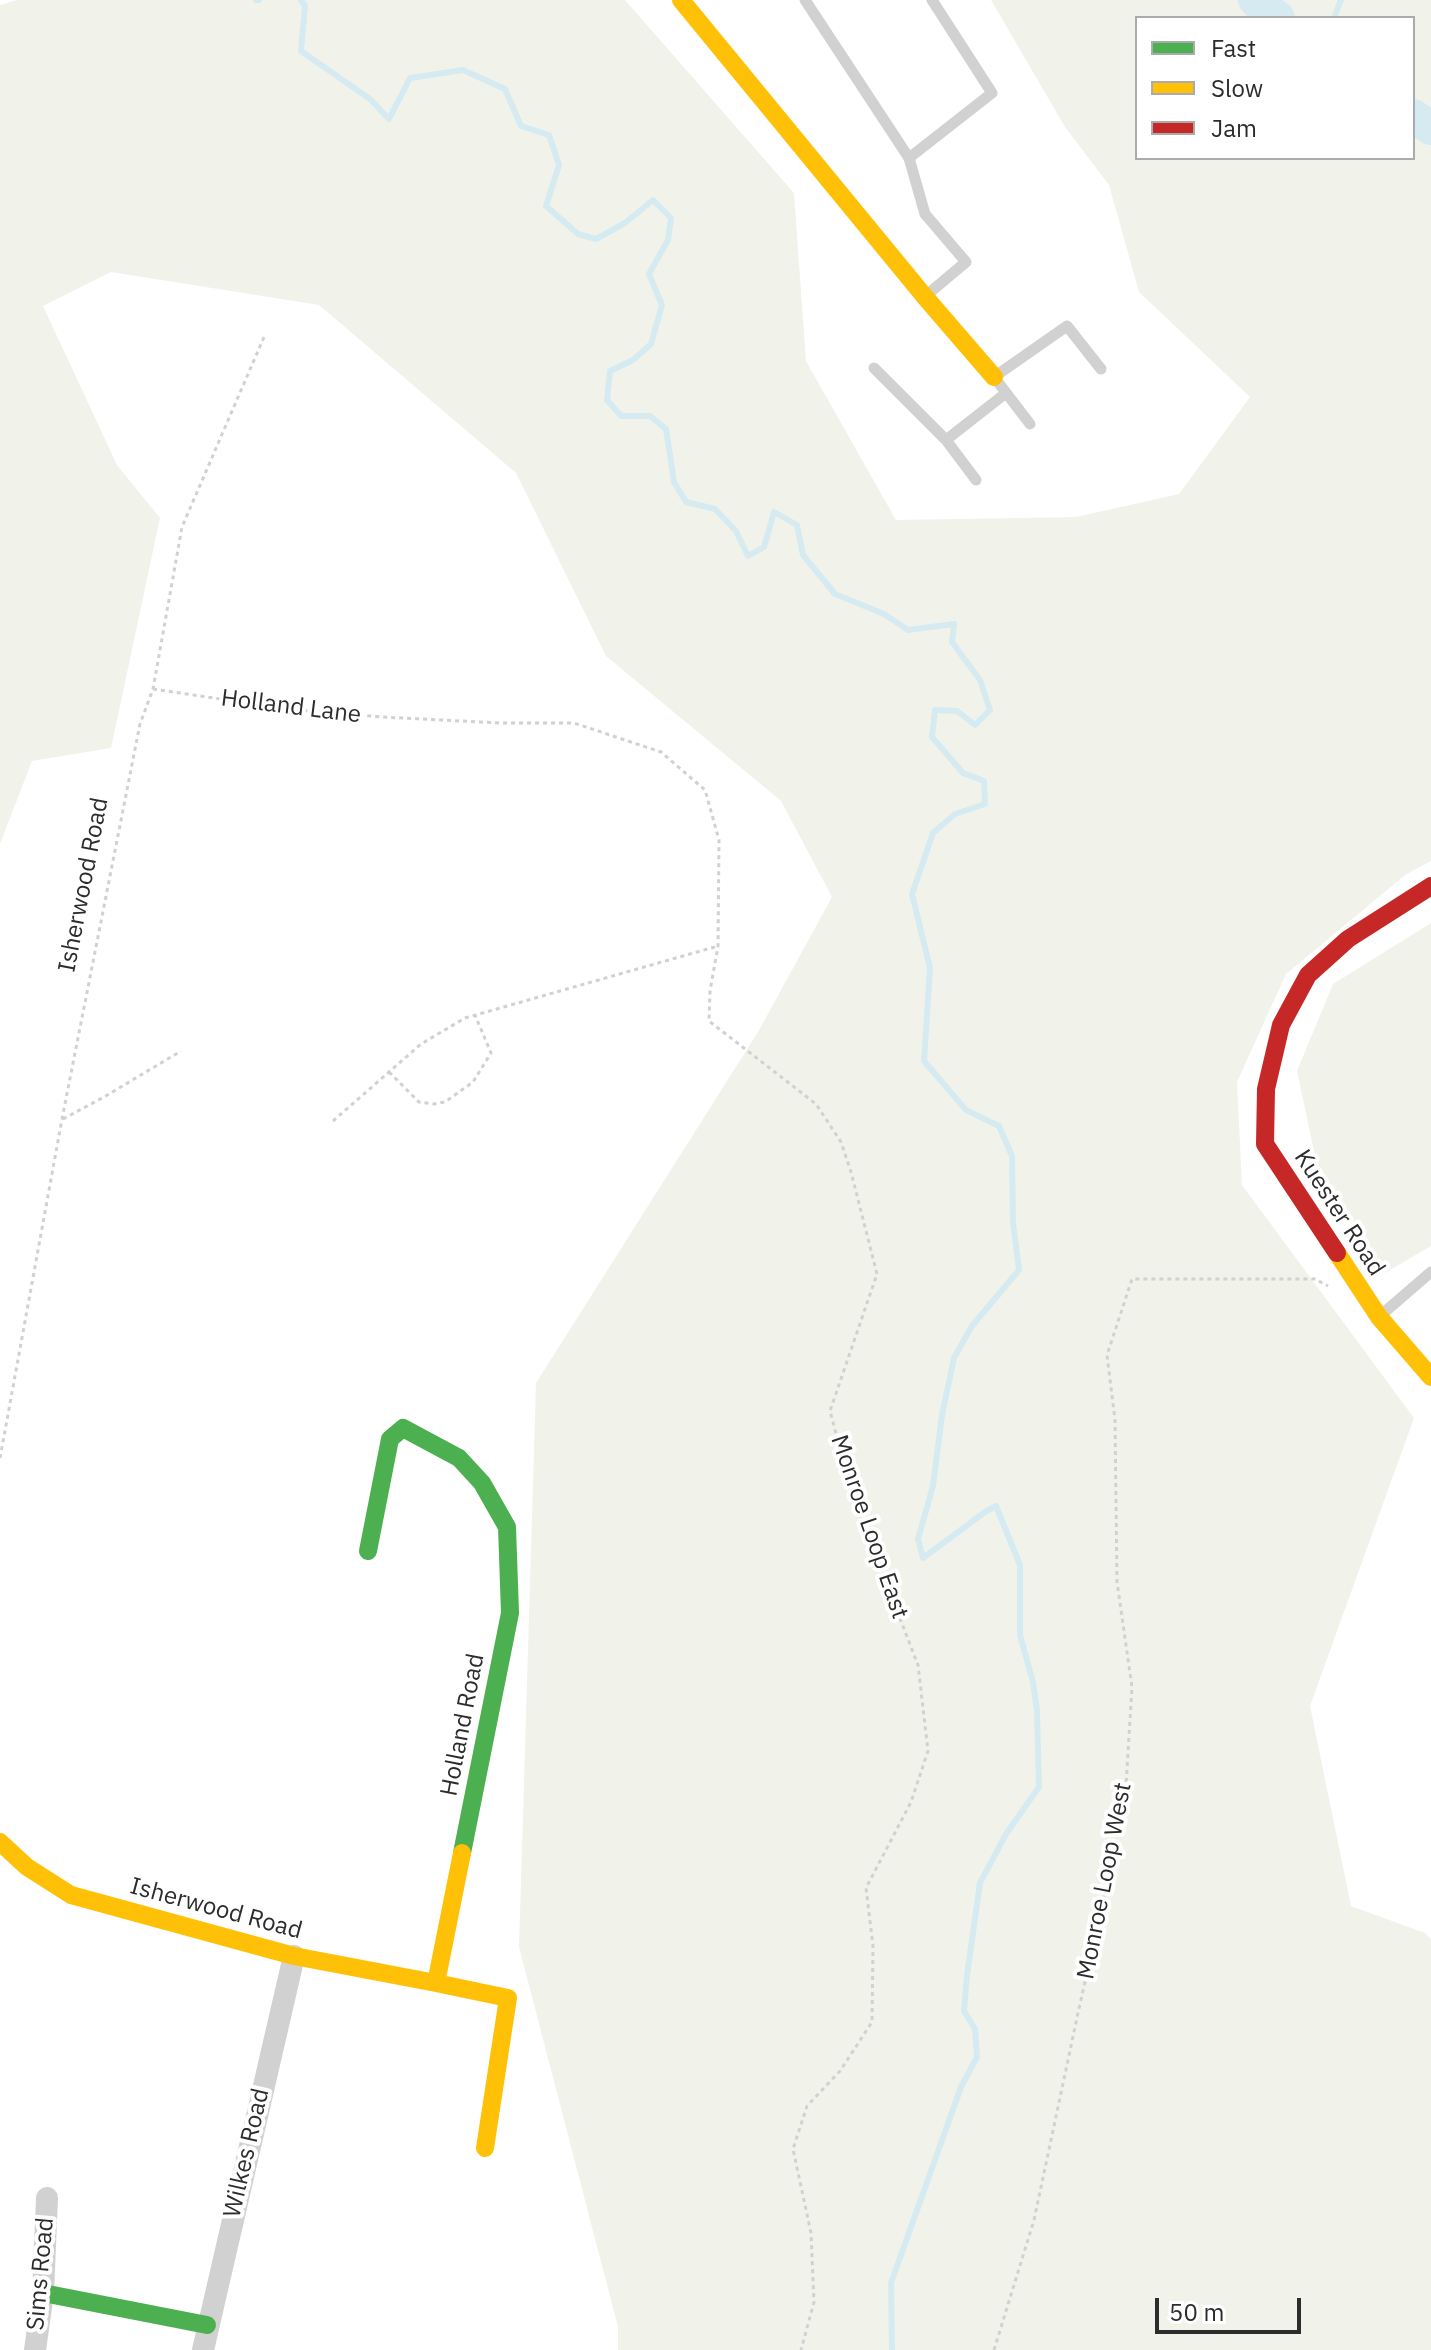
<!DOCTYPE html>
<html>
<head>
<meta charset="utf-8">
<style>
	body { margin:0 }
	#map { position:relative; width:1431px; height:2350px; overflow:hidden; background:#fff; font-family:"IBM Plex Sans",sans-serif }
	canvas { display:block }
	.legend { position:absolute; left:1135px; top:16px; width:280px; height:144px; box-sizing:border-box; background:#fff; border:2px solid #ababab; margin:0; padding:10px 14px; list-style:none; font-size:24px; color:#2c2c2c }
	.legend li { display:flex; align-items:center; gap:16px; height:40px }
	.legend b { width:40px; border:2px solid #ababab }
	.scale { position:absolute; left:1155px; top:2298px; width:146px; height:36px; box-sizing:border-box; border:4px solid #2c2c2c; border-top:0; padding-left:10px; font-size:24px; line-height:28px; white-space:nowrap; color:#2c2c2c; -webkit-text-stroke:6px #fff; paint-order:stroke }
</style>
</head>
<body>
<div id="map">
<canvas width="1431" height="2350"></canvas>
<ul class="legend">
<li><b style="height:10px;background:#4caf50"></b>Fast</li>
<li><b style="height:10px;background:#ffc107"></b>Slow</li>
<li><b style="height:10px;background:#c62828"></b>Jam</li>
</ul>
<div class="scale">50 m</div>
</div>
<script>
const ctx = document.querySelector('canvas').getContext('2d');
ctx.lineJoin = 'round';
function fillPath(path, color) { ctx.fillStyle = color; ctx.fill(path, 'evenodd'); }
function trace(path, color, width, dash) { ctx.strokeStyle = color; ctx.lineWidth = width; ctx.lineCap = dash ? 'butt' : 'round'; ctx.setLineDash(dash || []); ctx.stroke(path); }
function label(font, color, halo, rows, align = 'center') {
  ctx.font = font + ' "IBM Plex Sans",sans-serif'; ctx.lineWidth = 8; ctx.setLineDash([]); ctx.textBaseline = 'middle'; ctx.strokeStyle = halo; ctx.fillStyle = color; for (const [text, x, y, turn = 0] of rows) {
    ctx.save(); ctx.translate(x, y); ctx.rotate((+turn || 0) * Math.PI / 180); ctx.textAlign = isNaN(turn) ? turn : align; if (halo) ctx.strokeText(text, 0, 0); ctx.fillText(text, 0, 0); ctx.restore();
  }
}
fillPath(new Path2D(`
	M17 0H625L794 193 806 361 896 520 1076 517 1179 494 1250 397 1139 292 1109 185 1065 127 991 0H1431V861L1405 875 1286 974 1237 1082 1242 1185 1414 1418 1310 1706 1351 1906 1425 1933 1431 1939V2350H618V2327L519 1947 536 1383 758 1032 832 897 781 801 606 656 516 473 319 305 111 272 43 306 117 465 160 518 111 748 32 761 0 844V5ZM1137 18H1413V158H1137Z
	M1431 923V1246L1385 1273 1320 1179 1297 1071 1333 984Z`), '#f1f3ea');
trace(new Path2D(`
	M256 0H259
	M301 0 305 6 301 51 370 99 389 119 410 78 463 70 505 89 521 126 549 135 559 165 546 206 578 234 596 239 625 223 653 200 671 218 668 240 649 274 662 305 651 344 633 360 610 371 607 400 621 416H650L666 429 674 482 686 502 715 509 736 531 748 556 764 547 774 512 797 525 803 555 835 594 884 614 908 630 954 624 952 642 980 680 990 710 975 725 957 711 935 710 932 737 963 773 984 781 985 804 955 814 933 833 912 894 930 968 924 1061 966 1110 999 1126 1012 1156 1013 1222 1019 1270 972 1326 954 1358 942 1415 933 1486 918 1539 923 1558 985 1512 996 1506 1020 1565V1635L1033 1682 1037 1711 1039 1787 1006 1834 980 1883 967 1975 964 2011 975 2029 977 2057 961 2087 891 2283 892 2350
	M1334 18 1341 0`), '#d6ebf1', 6);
trace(new Path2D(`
	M1255 0 1278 18
	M1413 116 1431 128`), '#d6ebf1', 34);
trace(new Path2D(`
	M153 689 288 709 382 717 501 723H574L661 752 705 790 719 840 718 946 710 991 709 1021 816 1104 841 1142 851 1172 877 1274 830 1411 853 1497 918 1665 928 1751 911 1802 866 1888 873 1946 872 2022 840 2071 807 2106 793 2149 811 2233 814 2302 801 2350
	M389 1072 419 1102 434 1104 445 1102 473 1082 491 1053 475 1015
	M63 1119 104 1097 181 1051
	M333 1121 421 1044 465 1018 718 946
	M0 1458 62 1119 140 724 153 689 182 527 264 337
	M994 2350 1034 2220 1078 2013 1125 1802 1132 1687 1117 1582 1115 1420 1107 1355 1132 1279H1315L1328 1286`), '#d1d1d1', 3, [4, 4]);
trace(new Path2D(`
	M805 0 909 158 925 214 966 262 928 294
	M909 158 992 93 932 0
	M874 368 946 440 976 480
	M1030 424 994 377 1067 326 1101 369
	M946 440 1006 393
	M1380 1316 1431 1272`), '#d1d1d1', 11);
trace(new Path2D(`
	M35 2350 43 2293 47 2198
	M203 2350 294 1956`), '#d1d1d1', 22);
trace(new Path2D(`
	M368 1551 390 1439 403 1428 459 1458 482 1483 507 1527 510 1613 462 1853
	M43 2293 207 2325`), '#4caf50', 18);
trace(new Path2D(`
	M681 0 925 297 994 377
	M1337 1253 1379 1317 1431 1377
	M0 1842 27 1867 71 1895 294 1956 436 1983
	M462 1853 436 1983 508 1998 485 2148`), '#ffc107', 18);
trace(new Path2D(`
	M1337 1253 1265 1144 1266 1089 1281 1025 1308 975 1348 939 1431 886`), '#c62828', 18);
label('24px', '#2c2c2c', '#fff', [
	["Holland Lane",291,707,7],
	["Isherwood Road",84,885,-79],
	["Kuester Road",1339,1213,57],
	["Monroe Loop East",869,1527,71],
	["Holland Road",463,1725,-79],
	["Monroe Loop West",1105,1881,-79],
	["Isherwood Road",216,1909,15],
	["Wilkes Road",247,2153,-77],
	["Sims Road",41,2274,-85]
]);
</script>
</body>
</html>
